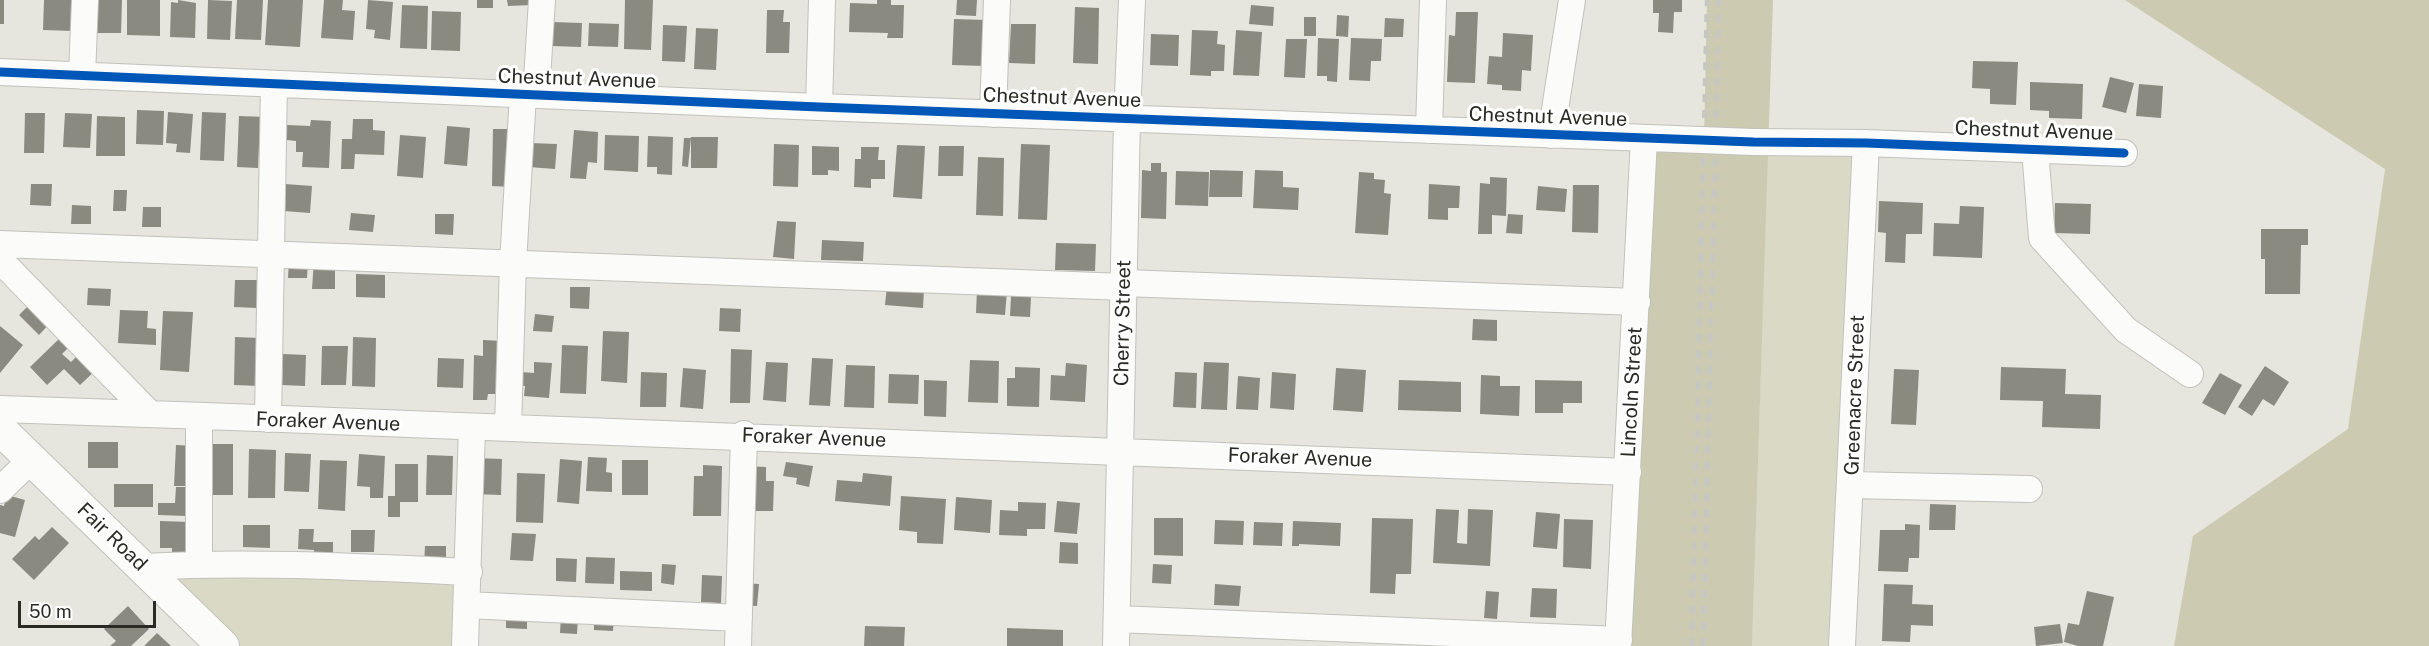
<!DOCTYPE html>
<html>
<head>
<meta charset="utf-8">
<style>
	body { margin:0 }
	#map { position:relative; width:2429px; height:646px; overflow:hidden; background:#e6e5de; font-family:"Public Sans",sans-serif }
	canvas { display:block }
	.scale { position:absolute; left:18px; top:601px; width:138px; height:27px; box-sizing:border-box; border:3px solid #2b2b25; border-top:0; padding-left:8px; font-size:18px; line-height:21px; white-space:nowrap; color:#2b2b25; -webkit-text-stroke:4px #fff; paint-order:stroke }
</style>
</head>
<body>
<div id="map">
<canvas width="2429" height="646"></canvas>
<div class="scale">50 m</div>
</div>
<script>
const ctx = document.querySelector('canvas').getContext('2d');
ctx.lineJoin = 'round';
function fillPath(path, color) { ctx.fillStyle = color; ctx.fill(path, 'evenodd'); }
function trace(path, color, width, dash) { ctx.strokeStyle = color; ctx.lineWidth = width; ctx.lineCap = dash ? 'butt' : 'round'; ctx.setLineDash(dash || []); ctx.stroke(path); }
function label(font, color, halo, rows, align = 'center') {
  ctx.font = font + ' "Public Sans",sans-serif'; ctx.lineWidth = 6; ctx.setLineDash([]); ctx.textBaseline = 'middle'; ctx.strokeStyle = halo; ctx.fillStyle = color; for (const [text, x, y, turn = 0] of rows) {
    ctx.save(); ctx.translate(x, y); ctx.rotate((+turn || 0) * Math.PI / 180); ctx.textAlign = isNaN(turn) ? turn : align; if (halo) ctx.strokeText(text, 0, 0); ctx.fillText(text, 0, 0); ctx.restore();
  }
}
fillPath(new Path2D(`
	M1768 142 1866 143 1842 646H1752Z
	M143 567 469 572 465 646H223Z`), '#dad9c6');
fillPath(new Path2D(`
	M1707 0H1773L1752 646H1618L1644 138 1704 140Z
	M2125 0H2429V646H2174L2193 536 2348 429 2385 169Z`), '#cccab0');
fillPath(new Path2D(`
	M0 0H4V24H0Z
	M44 0H75L74 31 43 30Z
	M98 0H122L121 33H97Z
	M127 0H160V36L127 35Z
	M178 0 196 3 195 38 170 37 171 2 178 3Z
	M208 0 232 1 230 40 207 39Z
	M237 0H263L261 40 235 39Z
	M268 0H303L300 47 265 45Z
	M324 0H343L342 10 355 11 353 40 321 38Z
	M368 0 393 2 390 40 374 38 375 30 366 29Z
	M477 0H493V8H477Z
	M507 0H532V5L508 6Z
	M625 0H653L651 50 624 49Z
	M877 0H891V5H904L903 38H887L888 33 849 32 850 3 877 4Z
	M957 0H977L976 16 956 15Z
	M1653 0H1682V12H1674L1673 33 1658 32 1659 13H1653Z
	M402 5 428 6 427 49 400 48Z
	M1251 5 1274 7 1273 26 1249 24Z
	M1075 7 1099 8 1098 64 1073 63Z
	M767 10H784L783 22H790L789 53H766Z
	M432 11 461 12 460 51 431 50Z
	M1456 12H1478L1475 83 1447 82 1449 35 1455 36Z
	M1337 15 1349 16 1348 37 1336 36Z
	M1304 17H1316V36H1304Z
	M1385 18 1404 19 1403 37H1384Z
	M954 19 986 20 985 66 952 65Z
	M552 22 582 23 581 47 552 46Z
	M589 23 619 24 618 47 588 46Z
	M1011 24H1036L1035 64 1009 63Z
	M663 25 687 26 685 62 662 61Z
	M696 28 718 29 716 70 694 69Z
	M1192 30 1218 31 1217 44 1225 45 1224 71H1211V76L1190 75Z
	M1236 30 1262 32 1259 76 1233 75Z
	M1503 33 1533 35 1531 71 1522 70 1521 91 1502 90V85L1487 84 1489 56 1502 57Z
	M1151 34 1179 35 1178 66 1150 65Z
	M1318 38 1339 39 1337 82 1327 81V76H1317Z
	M1351 38 1382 39 1381 61H1371L1370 81 1349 80Z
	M1286 39H1307L1305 78 1284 77Z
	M1973 61 2018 62 2016 105 1990 104V89L1972 88Z
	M2110 77 2134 83 2126 113 2102 107Z
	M2030 82 2083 84 2082 119 2049 118V111L2030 110Z
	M2139 84 2163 86 2161 118 2136 116Z
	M137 110 164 111 163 145 136 144Z
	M168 112 193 114 190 153 176 152 177 144 166 143Z
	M202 112 226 113 224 161 200 160Z
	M25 113H45L44 153H24Z
	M65 113 92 114 90 148 63 147Z
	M97 116 125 117V156H96Z
	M239 116 267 117 265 146H259L258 168 237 167Z
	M353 119H373V130L385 131 384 155 355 154 354 169H341L342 139H352Z
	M311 120 331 121 329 168 302 167 303 152H296V141L287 140V125L310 126Z
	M447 126 470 128 467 166 444 164Z
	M493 129H512L511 187 492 186Z
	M574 130 598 132 597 163 588 162 586 179 570 178Z
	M400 135 426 137 423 178 397 176Z
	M605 135 639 136 638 172 604 170Z
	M648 136 673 137 672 175 657 174V167H647Z
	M691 137H718L717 168H691Z
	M684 138H691L688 167 682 166Z
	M530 143 557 144 555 169 529 167Z
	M774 144 799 145 798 187 773 186Z
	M1021 144 1050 145 1047 220 1018 219Z
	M897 145 925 146 922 199 893 197Z
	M812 146 839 147V171L828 170V175H812Z
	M939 146H964L963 176H938Z
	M861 147H879L878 160H885V179H871V188L854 187 855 159H861Z
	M978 157 1004 158 1003 216 976 215Z
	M1151 163H1161V172H1167L1166 219 1141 218 1142 170 1151 171Z
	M1210 170 1243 171 1242 197H1209Z
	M1255 170 1283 171V187L1299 188 1298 210 1253 208Z
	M1176 171 1209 172 1208 206 1175 205Z
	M1359 172 1374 173V179L1385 180 1384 193 1391 194 1388 235 1355 233Z
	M1490 177 1507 178 1506 216 1492 215V234H1478L1480 183 1490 184Z
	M31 184H52L51 206 30 205Z
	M285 184 312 186 310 213 284 211Z
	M1429 184 1460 186 1459 208H1448V220L1428 219Z
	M1573 185H1599L1598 233 1572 232Z
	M1538 186 1567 189 1565 212 1536 210Z
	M114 190H127L126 211H113Z
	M1879 201 1923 203 1922 234H1906L1905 263 1885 262 1886 233 1878 232Z
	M2055 203 2091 204 2090 234 2054 233Z
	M72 205 91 206V224H71Z
	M1960 206 1984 207 1982 258 1933 256 1934 223 1959 224Z
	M143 207H161V227H142Z
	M351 213 375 215 373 232 349 230Z
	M435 214H454L453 235 435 234Z
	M1508 214 1523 215 1522 234 1506 233Z
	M777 221 796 222 794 259 773 257Z
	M2261 229H2308V245H2301L2300 294H2265V259H2261Z
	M822 240 864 242 863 261 821 260Z
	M1056 243 1096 244 1095 271 1055 270Z
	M289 259 308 260 307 278H288Z
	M314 260 335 261V289H312Z
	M356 274 385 275V298L356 297Z
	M235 280H257V308L234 307Z
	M887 286 924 289 923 308 885 305Z
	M570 287H590L589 309 570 308Z
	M88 288 111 289 110 306 87 305Z
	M977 289 1007 291 1005 315 976 313Z
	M1011 296 1031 297 1030 317 1010 316Z
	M31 303 51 322 39 335 19 315Z
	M720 308 741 309 740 332 719 331Z
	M120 310 148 311 147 328 156 329V345L118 343Z
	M163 311 193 312 189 372 160 370Z
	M535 314 554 316 552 332 533 331Z
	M1473 319 1497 320V341L1472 340Z
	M0 326 23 345 0 373Z
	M603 331 629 332 627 383 601 381Z
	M235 337 260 338 259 386 234 385Z
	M353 337 376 338 375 387 352 386Z
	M60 338 69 347 62 354 71 362 82 351 98 368 80 385 64 369 47 385 30 367Z
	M483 340 503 341 498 394H488L487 400H473L474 355 483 356Z
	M562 345 588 346 586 394 560 393Z
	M322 346H348L346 385H321Z
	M731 349 752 350 750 403H730Z
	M283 354 306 355 305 386 282 385Z
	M438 358 464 359 463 388 437 387Z
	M812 358 833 359 830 406 809 405Z
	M970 360 999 361 998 403 968 402Z
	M534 362 552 363 549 398 524 396 525 386 520 385 521 372 534 373Z
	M766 362 788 363 786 402 763 400Z
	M1204 362 1229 363 1227 410 1201 409Z
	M1066 363 1087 365 1085 402 1050 400 1051 375 1065 376Z
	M846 365 875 366 874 408 844 407Z
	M2265 366 2289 382 2274 406 2263 399 2252 416 2238 407Z
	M1015 367 1040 368 1039 407 1007 406V378H1015Z
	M2001 367 2066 369 2065 394 2101 395 2100 429 2042 427 2043 401 2000 400Z
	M683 368 706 370 703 409 680 407Z
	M1336 368 1366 370 1363 412 1333 410Z
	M1894 369 1919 370 1916 425 1891 424Z
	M641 372 667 373 666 407H640Z
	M1175 372 1197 373 1196 408 1173 407Z
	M1272 372 1296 374 1294 410 1270 408Z
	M2220 373 2242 385 2225 415 2202 403Z
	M889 374 919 375 918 404 888 403Z
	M1481 375 1500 376V386H1520L1519 416 1480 414Z
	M1238 376 1260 378 1258 410 1236 409Z
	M924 380 947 381 946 417 924 416Z
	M1399 380 1461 382V412L1398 410Z
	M1535 380 1582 381V403H1563V413H1535Z
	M88 442H118V468H88Z
	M209 444H233V495H208Z
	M176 445 195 446 193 486H174Z
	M249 449 276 450 275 498H248Z
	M285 453 311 454 309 492 284 491Z
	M359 454 385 456 383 498H370V487L357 486Z
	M427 455 453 456 452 495H426Z
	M588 457 607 458 606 472 612 473V492L586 491Z
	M475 458 502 459 501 495 473 494Z
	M560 459 582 461 579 504 557 502Z
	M320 460 347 461 345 511 318 509Z
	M622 460H648V495H622Z
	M786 462 813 466 809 487 796 484 797 478 783 476Z
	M395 464H418V502H400V517H388V496H395Z
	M703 465 722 466 721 516H693L694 476H703Z
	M746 466 766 467V481H774L773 511H748Z
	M517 473 545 474 543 523 516 522Z
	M863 473 892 476 890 506 835 501 837 480 862 482Z
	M114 484H153V507H114Z
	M176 487H189L188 516 158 515V503H175Z
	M7 495 25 500 15 537 0 533V505L4 506Z
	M901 496 946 499 943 544 917 543V532L899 530Z
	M956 497 992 500 990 533 954 530Z
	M1057 501 1080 503 1077 534 1054 532Z
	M1018 502 1046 503 1045 529H1027V536L999 535 1000 510 1018 511Z
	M1930 504 1956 505 1955 530H1929Z
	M1436 509 1459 510 1457 543 1467 544 1468 509 1493 510 1490 566 1433 563Z
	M1536 512 1560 514 1557 549 1533 547Z
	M1154 518H1183V556L1154 555Z
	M1372 518 1413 519 1411 574H1396L1395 594 1370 593Z
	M1564 519 1593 520 1591 569 1563 567Z
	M1215 520 1244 521 1243 545 1214 544Z
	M160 521 190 522V558H172V548H160Z
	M1293 521 1341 523 1340 546 1299 544V546H1292Z
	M1254 522 1283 523 1282 546 1253 545Z
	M1905 524 1920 525 1919 558H1909L1908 572 1878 571 1880 530H1905Z
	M243 525H270V548L243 547Z
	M52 527 69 543 34 580 12 559 35 536 39 540Z
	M299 529H314L313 542H333V558H313L314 550 298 549Z
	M351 530H375L374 552H351Z
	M512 533 536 534 533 561 510 560Z
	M1060 542 1078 543V564L1059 563Z
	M425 546H446V564H424Z
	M586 557 615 558 614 584 585 583Z
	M556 558 577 559 576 582 556 581Z
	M662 564 676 565 674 585 661 583Z
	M1153 564 1172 565 1171 584 1152 583Z
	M620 571 652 572V591L620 590Z
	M702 575 722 576 721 603 701 602Z
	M741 583 759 584 757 606 739 605Z
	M1215 584 1241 586 1239 606 1214 605Z
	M1884 584 1913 585 1912 604 1933 605V626L1911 625 1910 642 1882 641Z
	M1532 588 1557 589 1556 618 1530 617Z
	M1486 591 1499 592 1497 619 1484 618Z
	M2087 591 2114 597 2103 646H2078L2064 642 2068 623 2079 625Z
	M128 606 149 629 131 646H110L116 641 104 629Z
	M506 609 527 610V629L506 628Z
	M561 615 578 616 577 634 560 633Z
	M594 615H614L613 631 594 630Z
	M2060 624 2063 643 2036 646 2034 627Z
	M865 626 905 627 904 646H864Z
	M1007 628 1063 630V646H1007Z
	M157 633 171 646H144Z`), '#8b8a80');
const minor = new Path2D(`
	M0 72 819 107 1675 139
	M82 76 85 0
	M536 95 542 0
	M819 107 822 0
	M993 114 997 0
	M1429 130 1433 0
	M1551 135 1572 0
	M1753 142 1866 143 2124 153
	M2035 149 2042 238 2126 330 2190 374
	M0 244 1124 287
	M0 260 150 414
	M1124 283 1637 302
	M0 409C543 427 1086 449 1628 472
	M199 416V564
	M268 419 274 84
	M508 428 513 263 523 95
	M1852 485 2029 489
	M0 490 31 460
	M143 567C252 561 360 567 469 572
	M467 605 739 618
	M1117 619 1619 640
	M465 646 472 427
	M738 646 744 434
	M1116 646 1127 118 1132 0
	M1618 646 1644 138
	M1842 646 1866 143`);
const major = new Path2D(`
	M0 429 223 646`);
trace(minor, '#c2c2bc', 28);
trace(major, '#c2c2bc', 34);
trace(minor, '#fbfbfa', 26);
trace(major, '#fbfbfa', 32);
trace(new Path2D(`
	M1692 646 1707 0
	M1703 646 1719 0`), '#c6c6c3', 4.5, [8, 8]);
const minorBridge = new Path2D(`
	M1675 139 1753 142`);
trace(minorBridge, '#c2c2bc', 28, []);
trace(minorBridge, '#fbfbfa', 26);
trace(new Path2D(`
	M0 72 819 107 1753 142 1866 143 2124 153`), '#0057b8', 9);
label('20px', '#2b2b25', '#fff', [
	["Chestnut Avenue",577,79,2],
	["Chestnut Avenue",1062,98,2],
	["Chestnut Avenue",1548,117,2],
	["Chestnut Avenue",2034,131,2],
	["Cherry Street",1123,323,-89],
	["Lincoln Street",1632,392,-87],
	["Greenacre Street",1855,395,-88],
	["Foraker Avenue",328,422,2],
	["Foraker Avenue",814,438,2],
	["Foraker Avenue",1300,458,2],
	["Fair Road",112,537,44]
]);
</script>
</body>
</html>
